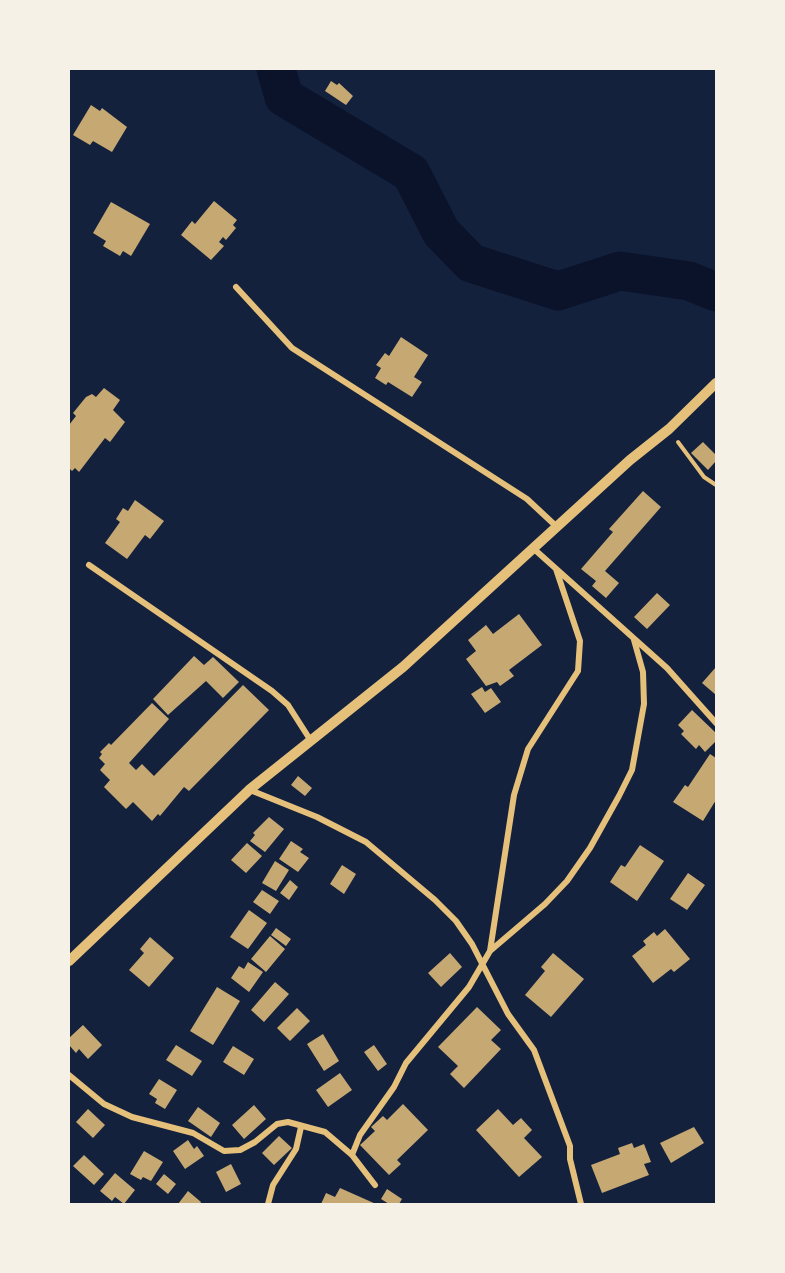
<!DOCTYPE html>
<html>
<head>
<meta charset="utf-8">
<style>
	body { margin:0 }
	#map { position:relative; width:785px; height:1273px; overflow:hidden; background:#14213d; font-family:"DejaVu Sans",sans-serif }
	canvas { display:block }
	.frame { position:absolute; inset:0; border:70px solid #f6f1e7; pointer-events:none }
</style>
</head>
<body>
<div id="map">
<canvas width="785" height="1273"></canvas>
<div class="frame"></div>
</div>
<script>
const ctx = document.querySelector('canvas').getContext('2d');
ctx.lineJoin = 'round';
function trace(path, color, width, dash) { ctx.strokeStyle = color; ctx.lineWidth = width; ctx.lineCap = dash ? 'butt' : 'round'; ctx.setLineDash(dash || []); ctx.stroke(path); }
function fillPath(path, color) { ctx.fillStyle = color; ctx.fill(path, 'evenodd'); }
trace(new Path2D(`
	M276 69 284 97 411 173 441 232 471 263 558 291 620 271 689 281 716 292`), '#0b132b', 39);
fillPath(new Path2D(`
	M331 81 337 85 339 83 353 96 346 105 325 91Z
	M91 105 100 111 102 108 127 127 112 152 93 141 90 145 73 135Z
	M214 201 237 220 233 225 236 228 226 240 223 237 219 242 224 246 211 260 181 235 192 221 195 224Z
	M111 202 150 224 131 256 123 251 120 256 103 246 106 241 93 233Z
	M401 337 428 355 414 377 422 382 412 397 388 382 386 385 375 378 381 368 376 365 385 353 389 356Z
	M104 388 120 400 113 410 125 422 110 442 105 438 79 472 75 468 72 471 69 468V425L76 416 73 413 86 397 92 394 96 397Z
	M703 442 716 455V461L708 470 691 453Z
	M643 491 661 507 605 571 619 583 606 598 592 586 596 581 581 569 613 532 609 529Z
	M135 500 164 521 150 539 145 535 127 559 105 543 120 522 116 519 123 508 128 511Z
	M657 593 670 605 647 629 634 617Z
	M519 614 542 645 509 670 514 676 500 686 497 682 486 686 466 659 476 651 468 640 486 625 493 634Z
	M194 656 204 665 213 657 239 682 223 698 206 681 168 715 153 699Z
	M716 667V695L702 683Z
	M243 685 269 710 189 791 184 787 160 816 158 814 152 821 133 802 126 809 104 787 110 780 100 770 105 764 99 758 102 754 100 752 109 743 111 745 152 703 169 719 129 763 136 770 142 764 154 776Z
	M482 687 485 692 491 688 501 702 485 713 471 694Z
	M692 710 716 733V741L705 752 699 745 696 749 681 734 684 731 678 725Z
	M710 754 716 758V800L703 821 673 802 685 785 688 787Z
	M298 776 312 788 305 796 291 785Z
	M269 817 284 829 265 852 250 841 255 835 253 833Z
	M291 841 303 849 300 852 309 858 298 872 279 859Z
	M247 843 262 856 246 873 231 860Z
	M640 845 664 861 637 901 610 882 621 865 625 867Z
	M275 861 289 870 276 891 262 883Z
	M342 865 356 874 344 894 330 884Z
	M688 873 705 885 687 910 670 899Z
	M290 880 298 887 289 900 280 893Z
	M262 890 279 901 270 914 253 902Z
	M249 910 267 923 248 949 230 937Z
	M276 928 291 939 286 946 271 935Z
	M665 929 690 959 674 972 671 969 653 983 632 956 646 945 643 941 654 932 657 936Z
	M270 936 285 949 266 972 251 959Z
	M150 937 174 958 149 987 129 970 144 953 140 949Z
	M450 953 462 967 441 987 428 973Z
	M553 953 584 979 551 1017 525 995 545 971 541 967Z
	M248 962 263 972 249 992 231 978 239 966 244 969Z
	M275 982 289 994 264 1022 251 1010Z
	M217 987 240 1001 213 1045 190 1031Z
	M477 1007 501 1030 491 1040 501 1049 464 1088 450 1074 458 1066 438 1047Z
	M297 1008 310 1021 290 1041 277 1028Z
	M83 1025 102 1045 88 1059 79 1049 76 1053 69 1045V1038Z
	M323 1034 339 1061 324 1071 307 1044Z
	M176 1045 202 1061 192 1076 166 1060Z
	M374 1045 387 1064 378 1071 364 1052Z
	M233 1046 254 1059 244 1075 223 1062Z
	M340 1073 352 1090 328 1107 316 1090Z
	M159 1079 177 1090 165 1109 155 1103 157 1099 149 1094Z
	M403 1104 428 1130 397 1160 401 1164 389 1175 360 1145 375 1131 371 1127 383 1116 387 1120Z
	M254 1105 266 1119 244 1139 232 1125Z
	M198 1107 220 1123 211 1137 188 1121Z
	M88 1109 105 1125 93 1138 76 1122Z
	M498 1109 513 1125 521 1118 532 1130 524 1138 542 1157 519 1177 476 1130Z
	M694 1127 704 1143 671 1163 660 1143Z
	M279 1136 292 1148 274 1165 262 1153Z
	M188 1140 194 1149 197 1146 204 1156 185 1169 173 1151Z
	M632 1143 634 1148 644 1144 651 1162 644 1164 649 1175 602 1193 591 1165 620 1154 618 1148Z
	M144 1151 163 1162 151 1181 143 1177 141 1180 130 1174Z
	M84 1155 104 1174 94 1185 73 1166Z
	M231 1164 241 1184 226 1192 216 1172Z
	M115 1173 135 1190 124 1204 115 1197 112 1201 100 1191Z
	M164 1174 176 1184 168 1194 156 1184Z
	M340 1188 376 1204H321L326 1193 335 1197Z
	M387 1189 402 1199 399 1204H389L381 1199Z
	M188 1191 201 1202 200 1204H178Z`), '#c6a872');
trace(new Path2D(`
	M678 442 704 477 716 485`), '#e5c07b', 4);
trace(new Path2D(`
	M236 287 292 348 527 499 557 527
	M534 549 667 668 716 723
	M89 565 272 691 288 705 311 741
	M250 790 317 817 366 842 435 900 456 921 472 944 508 1014 534 1050 570 1146V1159L581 1204
	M490 951 514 795 528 749 578 671 580 641 556 569
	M69 1075 104 1104 132 1117 193 1133 224 1151 240 1150 255 1142 277 1124 288 1122 325 1132 352 1155 375 1185
	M352 1155 360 1135 394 1087 406 1063 469 987 490 951 545 904 567 881 590 848 619 796 632 770 644 704 643 672 634 640
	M268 1204 273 1185 296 1149 301 1127`), '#e5c07b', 6);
trace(new Path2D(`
	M69 961 249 790 403 667 630 460 669 429 716 383`), '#e5c07b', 10);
</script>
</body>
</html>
